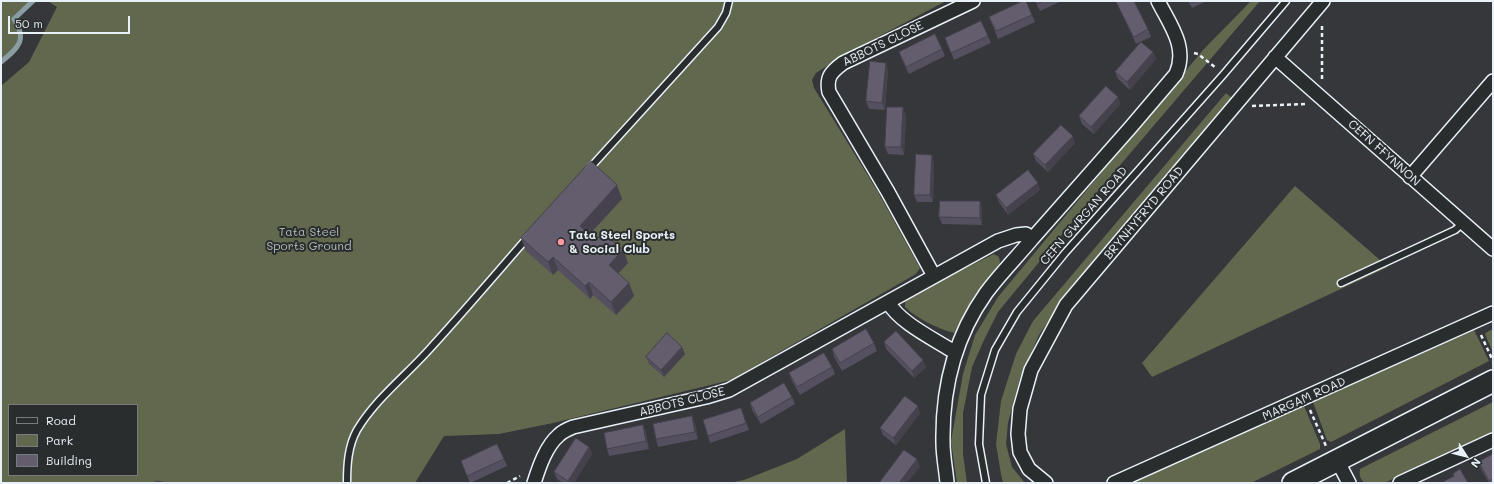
<!DOCTYPE html>
<html>
<head>
<meta charset="utf-8">
<style>
	body { margin:0 }
	#map { position:relative; width:1494px; height:484px; overflow:hidden; background:#35373b; font-family:Mali,sans-serif }
	canvas { display:block }
	.frame { position:absolute; inset:0; border:2px solid #e8f1f8; pointer-events:none }
	.legend { position:absolute; left:8px; top:404px; width:130px; height:72px; box-sizing:border-box; background:#2a2d2e; border:1px solid #767b7f; margin:0; padding:5px 7px; list-style:none; font-size:12px; color:#e8f1f8 }
	.legend li { display:flex; align-items:center; gap:8px; height:20px }
	.legend b { width:20px; border:1px solid #767b7f }
	.north { position:absolute; left:1446px; top:436px; width:40px; height:40px; -webkit-text-stroke:3px #2a2d2e; paint-order:stroke; rotate:126deg; font-size:11px; font-weight:700; line-height:16px; text-align:center; color:#e8f1f8 }
	.north::after { content:''; display:block; margin:auto; width:14px; height:18px; background:#e8f1f8; clip-path:polygon(50% 0,100% 100%,50% 72%,0 100%) }
	.scale { position:absolute; left:8px; top:16px; width:122px; height:18px; box-sizing:border-box; border:2px solid #e8f1f8; border-top:0; padding-left:5px; font-size:12px; line-height:14px; white-space:nowrap; color:#e8f1f8; -webkit-text-stroke:3px #2a2d2e; paint-order:stroke }
</style>
</head>
<body>
<div id="map">
<canvas width="1494" height="484"></canvas>
<div class="frame"></div>
<ul class="legend">
<li><b style="height:5px;background:#2a2d2e"></b>Road</li>
<li><b style="height:11px;background:#62684e"></b>Park</li>
<li><b style="height:11px;background:#635d6e"></b>Building</li>
</ul>
<div class="north">N</div>
<div class="scale">50 m</div>
</div>
<script>
const ctx = document.querySelector('canvas').getContext('2d');
ctx.lineJoin = 'round';
function fillPath(path, color) { ctx.fillStyle = color; ctx.fill(path, 'evenodd'); }
function trace(path, color, width, dash) { ctx.strokeStyle = color; ctx.lineWidth = width; ctx.lineCap = dash ? 'butt' : 'round'; ctx.setLineDash(dash || []); ctx.stroke(path); }
function label(font, color, halo, rows, align = 'center') {
  ctx.font = font + ' Mali,sans-serif'; ctx.lineWidth = 4; ctx.setLineDash([]); ctx.textBaseline = 'middle'; ctx.strokeStyle = halo; ctx.fillStyle = color; for (const [text, x, y, turn = 0] of rows) {
    ctx.save(); ctx.translate(x, y); ctx.rotate((+turn || 0) * Math.PI / 180); ctx.textAlign = isNaN(turn) ? turn : align; if (halo) ctx.strokeText(text, 0, 0); ctx.fillText(text, 0, 0); ctx.restore();
  }
}
fillPath(new Path2D(`
	M1 1H33L14 19C27 41 19 47 1 62Z
	M48 1H946L842 56 816 73 812 80 814 88 878 192 920 268 916 274 731 380 553 423 499 434 444 436 415 483H1V86L29 62 57 7ZM9 405H137V475H9Z
	M1251 1H1260L1087 204 998 312 984 340 972 367 963 413V454L967 483H957L951 441 963 374 975 335 998 297 1203 50Z
	M1226 93 1232 98 1064 298 1039 335 1020 378 1008 423 1006 444 1012 467 1025 483H1003L1001 474 996 444 1001 401 1016 354 1033 321Z
	M1295 186 1388 267 1152 377 1142 363Z
	M994 254 999 257 1000 263C988 280 975 291 966 311 963 318 962 328 955 333 940 330 916 318 905 307V302L909 296Z
	M1493 329V353L1485 334 1487 332Z
	M1474 330 1489 361 1331 442 1327 440 1313 402Z
	M1493 402V433L1384 483H1365C1360 479 1359 475 1360 469Z
	M1304 406 1320 444V449L1251 483H1132Z
	M845 429 847 483H729L744 480 797 459Z`), '#62684e');
trace(new Path2D(`
	M1 62C18 48 28 40 14 19L33 1`), '#899ea3', 5);
const lane = new Path2D(`
	M589 169 718 27 726 13 729 1
	M1341 283 1455 230 1463 223
	M347 483C347 465 348 446 357 430 375 400 403 378 426 353 461 315 494 276 528 237
	M986 483 979 444 981 395 995 350 1017 312 1065 253 1223 75 1286 1`);
const street = new Path2D(`
	M1275 57 1493 249
	M1410 177 1493 81
	M934 276 888 192 829 92C826 77 831 72 843 63L973 1
	M888 302C899 322 932 338 951 350H956
	M1337 460 1349 483
	M534 483C539 467 546 446 559 435 563 431 568 429 573 427L706 397 729 390 998 241 1016 235 1026 234 1032 239 1130 128 1176 74C1188 47 1170 25 1158 1
	M947 483C946 470 943 456 943 443 942 389 954 338 986 293 1000 274 1017 257 1032 239
	M1046 483 1029 469 1020 452 1018 434 1020 409 1031 370 1066 305 1323 1
	M1114 483 1493 313
	M1400 483 1493 440`);
const primary = new Path2D(`
	M1293 483 1493 381`);
trace(lane, '#e8f1f8', 9);
trace(street, '#e8f1f8', 16);
trace(primary, '#e8f1f8', 24);
trace(new Path2D(`
	M1194 53 1198 54 1216 68
	M1322 79V24
	M1252 106 1305 104
	M1481 335 1493 361
	M1310 410 1326 446
	M507 483 520 476`), '#e8f1f8', 2.5, [4, 3]);
trace(lane, '#2a2d2e', 6);
trace(street, '#2a2d2e', 13);
trace(primary, '#2a2d2e', 21);
fillPath(new Path2D(`
	M1035 1H1062L1040 11Z
	M1116 1 1148 29 1151 37 1136 44 1119 8Z
	M1188 1H1207L1192 8Z
	M1032 15 1035 22 998 39 989 17Z
	M988 36 991 43 954 60 945 38Z
	M942 49 945 56 909 74 902 60 899 52Z
	M1153 52 1156 59 1130 90 1118 79 1115 72Z
	M888 70 885 110 869 109 866 101Z
	M1118 97 1120 104 1094 134 1082 124 1079 116Z
	M906 115 904 155 888 154 885 147Z
	M1075 143 1048 172 1036 161 1033 154Z
	M934 162 933 202H917L914 195Z
	M1040 190 1008 215 999 202 996 195Z
	M622 199 589 235 596 240 623 250 628 263 618 273 634 296 616 315 593 295 590 299 558 270 553 275 526 251 521 238Z
	M980 201 982 209V225L942 224 939 217Z
	M884 342 926 367 914 378 886 349Z
	M874 343 877 351 842 371 834 357 832 349Z
	M685 354 664 377 649 364 646 357Z
	M832 367 835 374 800 395 792 381 789 373Z
	M792 397 795 404 761 424 752 410 750 403Z
	M741 408 749 430 710 443 708 436Z
	M920 413 896 445 883 435 880 428Z
	M695 423 698 439 658 447 656 439Z
	M643 425 646 433 649 449 609 456 607 449Z
	M589 447 592 454 574 483H563L557 479 554 472Z
	M1493 454V483H1489L1481 469 1479 462Z
	M504 459 507 466 470 483 461 461Z`), '#55505f');
fillPath(new Path2D(`
	M1153 52 1156 59 1130 90 1127 82Z
	M886 63 888 70 885 110 882 103Z
	M1118 97 1120 104 1094 134 1091 127Z
	M903 107 906 115 904 155 901 147Z
	M1073 136 1075 143 1048 172 1045 165Z
	M932 155 934 162 933 202 930 195Z
	M1038 183 1040 190 1008 215 1006 208Z
	M617 185 622 199 585 239 580 226Z
	M980 201 982 209V225L980 218Z
	M623 250 628 263 614 278 609 265Z
	M553 257 558 270 553 275 548 262Z
	M589 282 593 295 590 299 585 286Z
	M629 283 634 296 616 315 611 302Z
	M682 347 685 354 664 377 661 370Z
	M923 360 926 367 914 378 912 371Z
	M918 406 920 413 896 445 893 438Z
	M692 416 695 423 698 439 695 432Z
	M643 425 646 433 649 449 646 441Z
	M589 447 592 454 574 483H569L568 481Z
	M917 459 920 467 907 483H899Z`), '#45414d');
const building = new Path2D(`
	M1023 1H1026L1032 15 996 31 989 17Z
	M1036 1H1044L1037 4Z
	M1116 1H1134L1148 29 1134 37Z
	M981 21 988 36 951 53 945 38Z
	M935 34 942 49 906 67 899 52Z
	M1141 42 1153 52 1127 82 1115 72Z
	M870 61 886 63 882 103 866 101Z
	M1106 86 1118 97 1091 127 1079 116Z
	M887 107H903L901 147H885Z
	M1061 125 1073 136 1045 165 1033 154Z
	M916 154 932 155 930 195H914Z
	M591 161 617 185 580 226 596 240 603 232 623 250 609 265 629 283 611 302 589 282 585 286 553 257 548 262 521 238Z
	M1028 170 1038 183 1006 208 996 195Z
	M940 201H980V218L939 217Z
	M866 329 874 343 840 363 832 349Z
	M896 331 923 360 912 371 884 342Z
	M667 333 682 347 661 370 646 357Z
	M824 353 832 367 797 387 789 373Z
	M784 383 792 397 758 417 750 403Z
	M905 396 918 406 893 438 880 428Z
	M741 408 746 423 708 436 703 420Z
	M692 416 695 432 656 439 653 424Z
	M643 425 646 441 607 449 604 433Z
	M576 438 589 447 568 481 554 472Z
	M497 444 504 459 467 476 461 461Z
	M904 450 917 459 899 483H882L880 482Z
	M1493 454V478L1489 481 1479 462Z
	M1460 469 1468 483H1441L1454 476 1453 474Z
	M156 481 167 483H155Z`);
fillPath(building, '#635d6e');
trace(building, '#45414d', 1);
for (const [x, y, r, color] of [
	[561,242,4,"#ff9aa2"]
]) { const dot = new Path2D(); dot.arc(x, y, r, 0, 2 * Math.PI); ctx.fillStyle = color; ctx.fill(dot); trace(dot, '#2a2d2e', 1.5); }
label('12px', '#e8f1f8', '#2a2d2e', [
	["ABBOTS CLOSE",883,44,-26],
	["CEFN FFYNNON",1384,153,42],
	["BRYNHYFRYD ROAD",1144,213,-50],
	["CEFN GWRGAN ROAD",1084,216,-49],
	["MARGAM ROAD",1304,399,-24],
	["ABBOTS CLOSE",682,402,-14]
]);
label('12px', '#b2bab4', '#2a2d2e', [
	["Tata Steel",309,232],
	["Sports Ground",309,246]
]);
label('bold 12px', '#e8f1f8', '#2a2d2e', [
	["Tata Steel Sports",569,235],
	["& Social Club",569,249]
], 'left');
</script>
</body>
</html>
